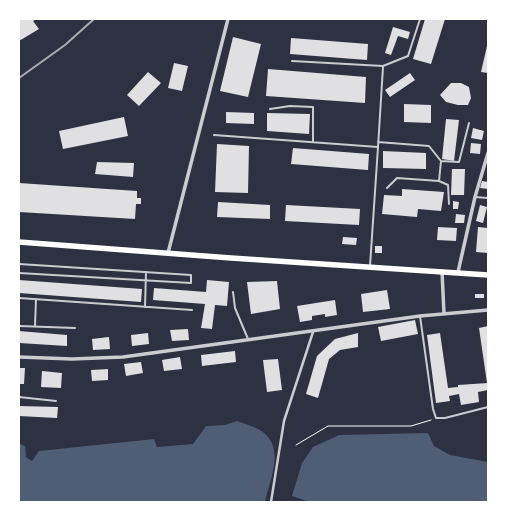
<!DOCTYPE html>
<html>
<head>
<meta charset="utf-8">
<style>
	body { margin:0 }
	#map { position:relative; width:507px; height:521px; overflow:hidden; background:#2d3142; font-family:"Exo 2",sans-serif }
	canvas { display:block }
	.frame { position:absolute; inset:0; border:20px solid #fff; pointer-events:none }
</style>
</head>
<body>
<div id="map">
<canvas width="507" height="521"></canvas>
<div class="frame"></div>
</div>
<script>
const ctx = document.querySelector('canvas').getContext('2d');
ctx.lineJoin = 'round';
function fillPath(path, color) { ctx.fillStyle = color; ctx.fill(path, 'evenodd'); }
function trace(path, color, width, dash) { ctx.strokeStyle = color; ctx.lineWidth = width; ctx.lineCap = dash ? 'butt' : 'round'; ctx.setLineDash(dash || []); ctx.stroke(path); }
fillPath(new Path2D(`
	M237 421C245 424 256 427 263 432 285 449 270 479 265 502H19V444L25 446 26 457 32 461 39 451 154 439 157 447 193 444 206 426 225 425Z
	M428 433 434 446 450 455 488 462V502H310L292 496 302 463 313 447 339 435Z`), '#4f5d75');
fillPath(new Path2D(`
	M19 19H36L33 21 39 29 19 41Z
	M425 19H445L431 64 413 59Z
	M393 27 410 32 408 39 398 36 391 55 385 53Z
	M233 37 261 44 248 97 220 91Z
	M291 38 368 44 367 60 290 54Z
	M487 46H488V73L481 72Z
	M174 63 188 66 182 91 168 88Z
	M268 69 366 77 365 103 266 96Z
	M148 72 161 83 139 106 127 95Z
	M410 73 415 80 390 97 385 90Z
	M451 83H461L469 87 471 98 468 105H458L446 102 440 95Z
	M404 104 431 105V123L404 122Z
	M226 112 254 113V124L226 123Z
	M267 113 310 114 309 134 267 131Z
	M124 117 128 136 63 149 59 131Z
	M446 119 459 120 454 161 442 159Z
	M473 128 484 131 482 140 471 138Z
	M471 143 481 144 480 154 470 153Z
	M217 144 249 146 248 193 215 192Z
	M293 148 369 154 368 170 291 164Z
	M383 151 426 153V169L383 168Z
	M97 162 134 163 133 177 95 174Z
	M452 169H465L464 195H451Z
	M482 181 488 182V189L480 188Z
	M19 183 137 191V198H141V204H136L135 219 19 212Z
	M402 189 444 192 441 211 418 209 417 217 382 214 384 195 402 196Z
	M453 201 459 202 458 209H453Z
	M218 202 270 205V219L217 217Z
	M286 205 360 209 359 225 285 221Z
	M480 205 487 207 483 223 476 221Z
	M456 214 465 215 464 223H455Z
	M438 227 457 228 456 241 437 240Z
	M478 227 488 228V253L476 252Z
	M343 237 357 238 356 245 342 244Z
	M375 246H382V253H375Z
	M19 280 142 289 141 302 19 293Z
	M207 280 229 282 227 306 215 305 212 329 201 328 205 304 153 300 154 288 206 292Z
	M277 281 280 309 251 314 247 282Z
	M387 290 390 309 363 312 361 294Z
	M475 294H484V298H475Z
	M335 300 337 315 325 317V314L312 316V320L300 322 297 306Z
	M415 320 418 334 381 341 378 327Z
	M488 326V383H487L479 328Z
	M188 329 189 340 172 341 170 330Z
	M19 331 67 335V346L19 343Z
	M148 333 149 344 132 346 131 335Z
	M358 333V347L340 350 329 359 318 398 306 394 317 356 335 339Z
	M440 333 448 388 458 387V385L488 383V390L478 392 479 402 461 405 459 394 449 396 450 401 436 403 427 335Z
	M109 337 110 349 93 350 92 339Z
	M235 351 236 362 202 366 201 355Z
	M180 357 182 369 164 371 162 360Z
	M278 359 282 390 267 392 263 360Z
	M141 362 143 373 126 376 124 364Z
	M19 368H25L24 384H19Z
	M108 369V380L92 381 91 370Z
	M42 371 62 373 61 388 41 387Z
	M19 406 58 407 57 418 19 416Z`), '#e0e0e3');
trace(new Path2D(`
	M296 445 328 426H411L431 420`), '#fff', 1);
trace(new Path2D(`
	M292 61 383 66 408 56 420 19
	M270 109 290 106 313 107V142
	M214 135 378 147 370 266
	M378 142 429 146 441 161 439 181 448 185 449 204
	M378 147 383 67
	M441 161 459 162 469 123
	M387 188 397 178 439 181
	M475 197 488 198
	M19 264 191 275V283L19 273
	M233 292 235 308 248 339
	M19 298 192 310
	M145 307 146 272
	M420 316 433 409 436 418H445L488 407
	M19 326 75 328
	M35 326 36 299
	M19 397 56 401`), '#caccd0', 2);
trace(new Path2D(`
	M271 502 284 421 313 332`), '#caccd0', 2.5);
trace(new Path2D(`
	M168 253 228 19
	M442 271 444 314
	M458 272 475 197 488 153
	M19 357 72 359 123 357 420 316 488 310`), '#caccd0', 3.5);
trace(new Path2D(`
	M19 242 231 258 488 275`), '#fff', 5.5);
trace(new Path2D(`
	M19 78 65 45 94 19`), '#abadb3', 2);
</script>
</body>
</html>
